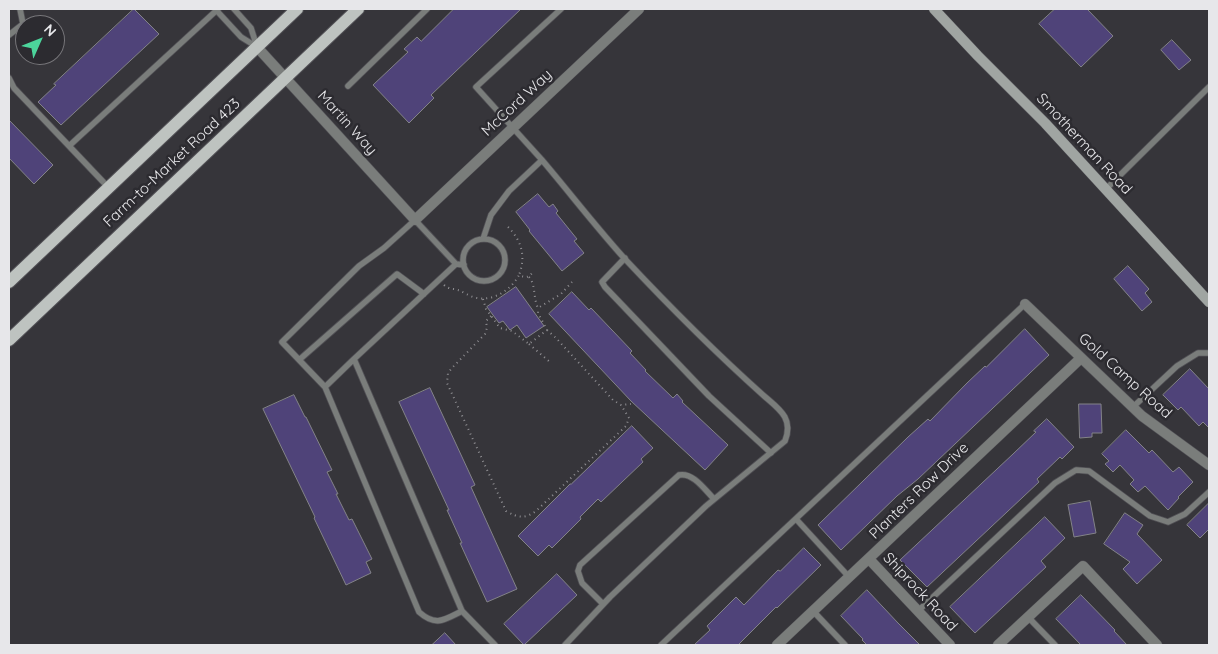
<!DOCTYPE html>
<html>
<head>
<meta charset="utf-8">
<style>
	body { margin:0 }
	#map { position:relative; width:1218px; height:654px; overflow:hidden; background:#36353a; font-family:Quicksand,sans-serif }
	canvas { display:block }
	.frame { position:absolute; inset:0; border:10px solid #e7e7ea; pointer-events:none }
	.north { position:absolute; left:15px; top:15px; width:50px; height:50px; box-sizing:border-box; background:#2c2b30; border:1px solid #77767a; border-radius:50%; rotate:46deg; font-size:14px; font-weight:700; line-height:20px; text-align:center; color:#e7e7ea }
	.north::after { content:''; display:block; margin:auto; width:18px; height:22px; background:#4cd49b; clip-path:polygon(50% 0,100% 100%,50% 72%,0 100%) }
</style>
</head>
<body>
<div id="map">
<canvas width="1218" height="654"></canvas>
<div class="frame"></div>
<div class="north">N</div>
</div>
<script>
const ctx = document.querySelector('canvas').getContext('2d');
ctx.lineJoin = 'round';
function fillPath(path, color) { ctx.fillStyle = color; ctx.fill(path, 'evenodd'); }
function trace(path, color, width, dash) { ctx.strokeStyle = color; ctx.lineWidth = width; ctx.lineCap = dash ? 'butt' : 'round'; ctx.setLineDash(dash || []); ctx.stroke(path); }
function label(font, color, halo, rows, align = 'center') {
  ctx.font = font + ' Quicksand,sans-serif'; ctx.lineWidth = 5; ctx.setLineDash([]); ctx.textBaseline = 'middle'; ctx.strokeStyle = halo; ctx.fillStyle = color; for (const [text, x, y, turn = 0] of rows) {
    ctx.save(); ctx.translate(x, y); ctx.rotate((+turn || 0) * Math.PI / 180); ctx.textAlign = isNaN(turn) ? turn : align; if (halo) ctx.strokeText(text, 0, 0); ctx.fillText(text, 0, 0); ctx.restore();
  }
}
const building = new Path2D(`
	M134 9 159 34 61 125 38 102 56 85 54 84Z
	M454 9H521L431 95 434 98 409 123 373 85 408 52 404 49 417 37 421 41Z
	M1055 9H1087L1113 36 1081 67 1039 24Z
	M1172 40 1191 60 1179 70 1161 50Z
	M9 120 53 165 34 184 9 158Z
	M538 194 549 207 553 204 558 211 556 213 577 239 574 241 584 253 562 271 529 231 530 230 516 212Z
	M1128 266 1149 289 1145 293 1152 302 1142 311 1114 279Z
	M516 287 544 326 526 338 517 325 510 330 503 321 499 323 487 307Z
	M572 292 589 310 591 308 632 351 630 353 646 370 645 371 673 398 677 394 683 401 682 402 728 445 705 470 631 401 549 314Z
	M1025 329 1049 355 918 479 897 496 841 550 818 525 908 437 928 419 930 421 967 383 985 366 986 367Z
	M1190 369 1209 389V428L1203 422 1199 426 1181 407 1178 410 1163 395Z
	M430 388 475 485 471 487 517 589 487 602 460 543H462L447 510H449L399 402Z
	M294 395 305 417H306L332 470 327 472 338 494H336L349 520 352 519 372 559 366 562 371 573 346 585 314 518 315 517 263 409Z
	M1079 404H1101L1102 433H1092V437L1080 438Z
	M1047 419 1074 447 1062 459 1060 457 1037 479 1039 482 927 587 900 560 1013 454 1036 432 1034 431Z
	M632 426 653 448 641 459 643 462 601 502 598 499 580 517 581 519 552 548 549 545 538 556 518 536 570 484H571Z
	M1126 430 1149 453 1152 450 1173 472 1179 467 1193 482 1178 497 1179 498 1168 510 1145 486 1138 492 1130 484 1134 480 1120 465 1113 472 1105 464 1109 461 1102 454Z
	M1090 501 1096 533 1074 537 1068 505Z
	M1209 503V529L1200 538 1187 525Z
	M1125 513 1143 525 1137 534 1162 560 1137 584 1123 569 1130 562 1104 544Z
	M1045 517 1065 538 1041 561 1046 567 975 633 950 607Z
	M804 548 821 565 777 608 776 607 738 645H694L710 630 707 626 736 597 744 605 778 570 780 571Z
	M557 574 577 595 524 645 504 624Z
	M867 590 898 623 920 645H867L862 640 863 639 841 616Z
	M1081 595 1115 630 1114 631 1127 645H1081L1056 619Z
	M445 633 456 645H432Z`);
fillPath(building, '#4f4379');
trace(building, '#838388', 1);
const lane = new Path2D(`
	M234 9 251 28 257 47
	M217 11 241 37 257 47
	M9 35 23 24 20 9
	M9 78 14 88 108 187
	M348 86 427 9
	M69 146 218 9
	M542 160 476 87 561 9
	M1106 189 1209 87
	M463 260a21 21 0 1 1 42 0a21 21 0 1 1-42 0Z
	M483 239 491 215 509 191 542 160C570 193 596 227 625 259 669 306 715 352 763 395 779 409 794 418 785 441L706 506 610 597 565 645
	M625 258 602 282 605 287 709 396 771 453
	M456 264 354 359 462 611 495 645
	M354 359 325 387 419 612C436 627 444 620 462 611
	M299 360 397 274 424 294
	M325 387 282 342 359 266 384 248 415 220 456 264 464 265
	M1133 407 1177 366 1198 353H1209
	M796 519 850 578
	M603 604 582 583 578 571 580 565 679 475C693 472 705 490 714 499
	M918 611 1055 483 1076 470 1089 471 1150 516 1168 522 1185 514 1209 492
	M814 612 845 645
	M1028 617 1055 645
	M661 645 1025 304`);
const street = new Path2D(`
	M257 47 415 220 639 9
	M1025 304 1142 416 1209 465
	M869 559 950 645
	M777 645 1081 358
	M998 645 1083 566 1157 645`);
const secondary = new Path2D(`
	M934 9 978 56 1045 123 1209 302`);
const primary = new Path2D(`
	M9 282 297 9
	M9 340 358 9`);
trace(lane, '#525156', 7);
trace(street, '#525156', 11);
trace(secondary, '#525156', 11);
trace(primary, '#525156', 14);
trace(new Path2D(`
	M508 227C522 241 526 257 519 275
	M529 277C536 285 533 298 538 308L561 294 572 282
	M444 285C450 290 452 288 458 290 464 292 470 297 477 298 494 301 511 290 519 275 526 278 528 278 533 272
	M483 299 486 309 500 328 512 331 529 344 547 330 538 313V308
	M491 316 486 321 487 328 485 334 452 368 448 373 447 383 506 511C518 518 525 519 536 511L626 426 629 418 621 405
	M547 330 556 338 613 400 621 405 631 404
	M529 344 551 363`), '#919094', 2, [1, 4]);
trace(lane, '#7a7d7b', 5.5);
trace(street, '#7a7d7b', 10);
trace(secondary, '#a0a5a2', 10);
trace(primary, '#bec3c0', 12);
label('15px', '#e7e7ea', '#2c2b30', [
	["McCord Way",517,103,-43],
	["Martin Way",347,123,48],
	["Smotherman Road",1084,144,47],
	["Farm-to-Market Road 423",172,163,-43],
	["Gold Camp Road",1125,376,42],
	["Planters Row Drive",919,491,-44],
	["Shiprock Road",920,592,47]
]);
</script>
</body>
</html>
